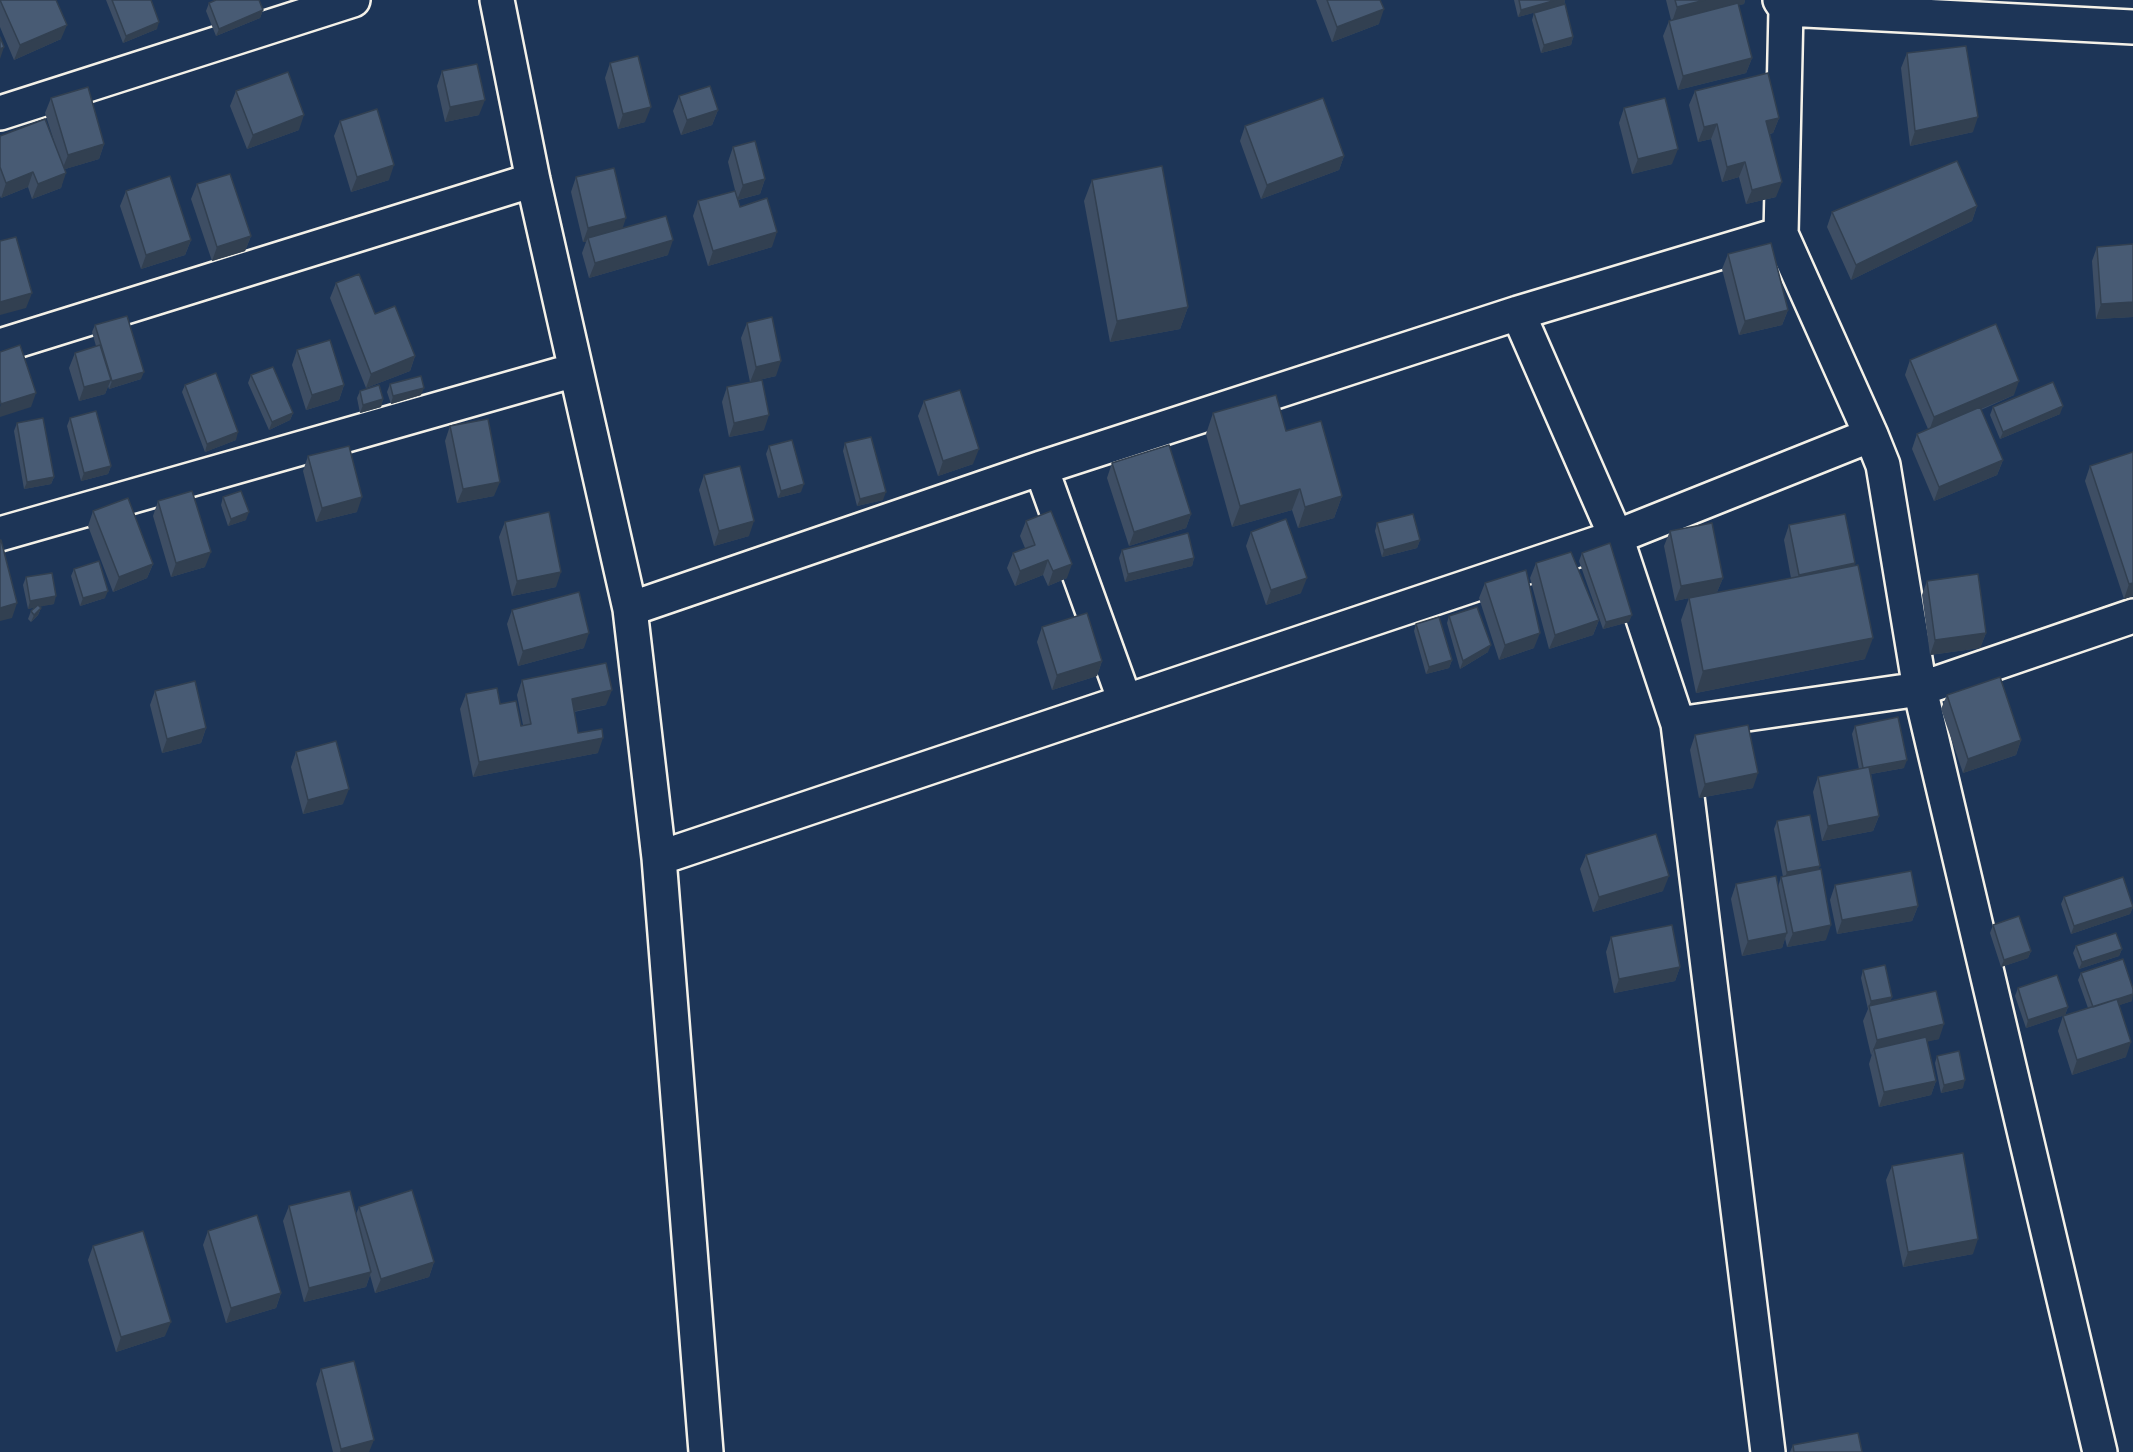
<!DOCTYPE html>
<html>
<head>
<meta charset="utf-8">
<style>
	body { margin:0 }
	canvas { display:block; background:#1d3557 }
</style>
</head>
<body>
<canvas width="2133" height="1452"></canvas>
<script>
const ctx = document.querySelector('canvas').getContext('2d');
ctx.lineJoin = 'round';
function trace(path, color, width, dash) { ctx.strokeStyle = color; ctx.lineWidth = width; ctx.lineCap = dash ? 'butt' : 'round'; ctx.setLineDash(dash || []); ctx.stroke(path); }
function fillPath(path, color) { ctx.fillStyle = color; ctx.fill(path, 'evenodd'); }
const minor = new Path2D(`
	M497 0 533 180 630 609 659 858 706 1452
	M1780 0 1786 9 2133 27
	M0 113 353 0
	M1781 234 1871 435 1883 465 1920 689 2100 1452
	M1518 313 1616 537 1678 724 1768 1452
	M0 346 533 180
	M1041 468 1125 701
	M0 534 575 370
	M630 609 1041 468 1518 313 1781 234 1786 9
	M1678 724 1920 689 2133 616
	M659 858 1616 537 1871 435`);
trace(minor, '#f4f1e8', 38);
trace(minor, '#1d3557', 33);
fillPath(new Path2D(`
	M0 0 61 39 14 60 0 27Z
	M106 0H151L157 29 123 43Z
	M1316 0H1380L1379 24 1332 42Z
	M1514 0H1565L1564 5 1573 37 1571 45 1541 53 1532 20 1534 13 1547 9 1518 17Z
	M1666 0H1745L1744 4 1738 5 1752 58 1746 73 1678 90 1663 36 1669 21 1671 20Z
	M209 3 263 10 260 18 216 36 206 11Z
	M1907 53 1973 132 1910 146 1901 68Z
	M610 63 645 122 618 129 605 78Z
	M442 71 479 115 445 122 437 86Z
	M236 91 299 130 247 149 230 106Z
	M1695 91 1779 118 1773 133 1770 134 1776 197 1746 204 1739 177 1722 182 1711 139 1698 142 1689 105Z
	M679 96 718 110 712 125 681 135 673 111Z
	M51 98 104 144 99 159 65 169 61 188 32 199 28 187 1 198 0 196V136L54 141 45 113Z
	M1624 108 1672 164 1632 174 1619 123Z
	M340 121 389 180 351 192 334 136Z
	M1245 126 1344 156 1339 170 1261 199 1240 141Z
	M733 147 765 179 760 194 738 200 740 207 772 247 708 266 693 216 698 201 737 198 728 162Z
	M576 177 622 229 668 255 589 278 582 253 586 242H583L571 192Z
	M1092 180 1188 307 1180 329 1110 342 1084 201Z
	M197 184 251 236 245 251 212 261 191 199Z
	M126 191 191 240 185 255 141 269 120 206Z
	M1977 206 1972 221 1851 280 1827 227 1832 212Z
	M2133 244V317L2096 319 2092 261 2097 247Z
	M1728 254 1788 310 1782 325 1739 335 1722 269Z
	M336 283 375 314 415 356 410 371 366 388 330 298Z
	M747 323 776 376 754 381 764 430 729 437 722 402 727 387 750 382 741 338Z
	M95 325 141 379 109 389 108 386 105 394 79 401 69 368 75 353 96 346 92 332Z
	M297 350 344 385 339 400 306 410 292 365Z
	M1910 360 2014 395 1981 410 2003 460 1997 475 1934 501 1912 449 1917 434 1928 429 1905 375Z
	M251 375 293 413 290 420 269 430 248 383Z
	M390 384 421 395 391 404 387 392Z
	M185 385 236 440 205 452 182 392Z
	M360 391 383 399 381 407 360 413 357 398Z
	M924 401 973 464 938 476 918 416Z
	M1993 407 2060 414 2000 439 1990 415Z
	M1213 413 1286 431 1342 496 1334 518 1298 528 1292 510 1232 527 1206 434Z
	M70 418 111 466 108 474 81 481 67 426Z
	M17 423 54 477 51 484 24 489 14 431Z
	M450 426 494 496 457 503 445 441Z
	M845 443 883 500 857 506 843 451Z
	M769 446 801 492 778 498 766 454Z
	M2133 452V596L2124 599 2085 481 2090 466Z
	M308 456 357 512 316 522 303 471Z
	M1112 463 1191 514 1186 528 1129 546 1107 478Z
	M704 475 749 536 714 546 699 490Z
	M223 497 246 520 228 526 221 505Z
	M158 501 205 567 171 577 153 516Z
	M93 511 153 564 147 578 113 592 88 526Z
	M1026 521 1067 578 1048 586 1043 575 1015 586 1007 568 1013 553 1025 548 1020 536Z
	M505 522 556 587 512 596 499 537Z
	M1377 523 1420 540 1417 548 1382 557 1375 531Z
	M1789 525 1855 565 1865 659 1696 693 1681 620 1689 598 1791 578 1784 540Z
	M1670 531 1723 578 1717 592 1675 601 1664 546Z
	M1251 532 1301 593 1266 605 1246 546Z
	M1122 550 1194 558 1192 566 1125 582 1119 558Z
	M1582 553 1629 622 1603 629 1579 561Z
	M1536 563 1599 620 1593 635 1549 649 1530 578Z
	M74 569 105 598 80 606 71 576Z
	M26 577 54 604 40 606 41 608 38 615 31 622 28 619 31 611 35 607 28 609 23 585Z
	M1927 581 1986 633 1980 648 1930 655 1922 595Z
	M1485 583 1534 648 1499 660 1479 598Z
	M512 610 584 648 518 666 507 624Z
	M1449 616 1488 652 1460 669 1447 623Z
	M1416 624 1452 660 1449 668 1426 674 1414 631Z
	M1042 627 1102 661 1097 676 1052 690 1037 642Z
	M522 680 606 705 574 712 578 733 598 753 473 777 460 709 466 694 500 704 521 726 523 725 517 695Z
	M155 691 206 728 201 743 162 753 150 705Z
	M1947 695 2021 740 2016 755 1963 773 1941 709Z
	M1855 726 1904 768 1871 774 1879 816 1873 831 1822 841 1813 792 1818 777 1859 769 1852 734Z
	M1695 735 1753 788 1699 798 1690 750Z
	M296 752 343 804 303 814 291 767Z
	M1777 821 1819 869 1826 940 1787 947 1785 938 1782 948 1742 956 1731 899 1736 884 1778 887 1781 877H1783L1774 829Z
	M1586 855 1663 891 1593 912 1580 869Z
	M1835 885 1918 906 1912 921 1837 934 1830 900Z
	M2064 897 2133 907 2130 914 2071 934 2061 904Z
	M1993 925 2031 951 2028 958 2001 967 1990 933Z
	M1611 937 1680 967 1675 981 1614 993 1606 952Z
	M2076 946 2122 949 2119 956 2079 969 2073 953Z
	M1863 970 1892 997 1890 1001 1939 1039 1927 1041 1936 1081 1931 1095 1879 1107 1869 1064 1872 1054 1871 1055 1863 1021 1868 1009 1861 978Z
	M2081 973 2132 1001 2119 1005 2126 1057 2072 1075 2058 1031 2063 1016 2088 1008 2078 980Z
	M2018 988 2068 1007 2065 1015 2026 1028 2015 996Z
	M1937 1056 1963 1088 1941 1093 1935 1063Z
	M1892 1166 1973 1254 1903 1267 1886 1180Z
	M289 1206 356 1214 359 1207 434 1262 429 1277 375 1293 370 1275 366 1287 304 1302 283 1221Z
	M208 1231 281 1293 276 1308 226 1323 203 1245Z
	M93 1246 165 1336 116 1352 88 1260Z
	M321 1369 369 1452H333L316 1384Z
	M1793 1445 1862 1452H1790Z`), '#3e4e64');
fillPath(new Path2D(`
	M1556 0H1565L1564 5 1518 17 1521 10Z
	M1705 0H1745L1744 4 1672 22 1677 7Z
	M1384 9 1379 24 1332 42 1337 27Z
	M263 10 260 18 216 36 219 29Z
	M159 22 157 29 123 43 126 36Z
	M67 25 61 39 14 60 20 45Z
	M1573 37 1571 45 1541 53 1544 45Z
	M4 47 0 59V49Z
	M1752 58 1746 73 1678 90 1683 76Z
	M485 100 479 115 445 122 450 107Z
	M651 107 645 122 618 129 623 114Z
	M718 110 712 125 681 135 687 120Z
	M304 115 299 130 247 149 253 135Z
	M1978 117 1973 132 1910 146 1915 131Z
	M1779 118 1773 133 1761 135 1766 121Z
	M1717 124 1711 139 1698 142 1704 127Z
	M104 144 99 159 62 170 68 155Z
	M1678 149 1672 164 1632 174 1638 159Z
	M1344 156 1339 170 1261 199 1267 185Z
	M1745 162 1739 177 1722 182 1727 167Z
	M394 165 389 180 351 192 357 177Z
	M33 172 28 187 1 198 6 183Z
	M66 173 61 188 32 199 38 184Z
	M765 179 760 194 737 200 743 185Z
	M1782 182 1776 197 1746 204 1752 190Z
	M1977 206 1972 221 1851 280 1856 265Z
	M626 218 621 233 588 238 586 242H583L588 228Z
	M777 232 772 247 708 266 713 251Z
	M251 236 245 251 212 261 217 247Z
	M191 240 185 255 141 269 146 255Z
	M673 240 668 255 589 278 595 263Z
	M32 293 26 308 0 315V302Z
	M2133 302V317L2096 319 2101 304Z
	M1188 307 1180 329 1110 342 1117 321Z
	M1788 310 1782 325 1739 335 1745 321Z
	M415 356 410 371 366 388 371 374Z
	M781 361 776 376 750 382 756 367Z
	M144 372 141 379 109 389 112 381Z
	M111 380 105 394 79 401 84 387Z
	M2019 381 2014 395 1929 431 1934 417Z
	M344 385 339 400 306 410 312 395Z
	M424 388 421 395 391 404 393 396Z
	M36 393 31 407 0 417V407L1 404Z
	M383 399 381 407 360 413 363 405Z
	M2063 406 2060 414 2000 439 2003 432Z
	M293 413 290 420 269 430 272 422Z
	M769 415 764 430 729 437 734 423Z
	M238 432 236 440 205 452 207 444Z
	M979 449 973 464 938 476 943 461Z
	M2003 460 1997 475 1934 501 1939 487Z
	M111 466 108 474 81 481 84 473Z
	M54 477 51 484 24 489 27 482Z
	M500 482 494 496 457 503 463 489Z
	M804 484 801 492 778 498 781 491Z
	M1300 489 1292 510 1232 527 1240 506Z
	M886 492 883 500 857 506 860 499Z
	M1342 496 1334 518 1298 528 1305 507Z
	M362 497 357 512 316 522 322 508Z
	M249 512 246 520 228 526 231 519Z
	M1191 514 1186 528 1129 546 1134 532Z
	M754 521 749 536 714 546 719 531Z
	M1420 540 1417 548 1382 557 1384 550Z
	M211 552 205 567 171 577 176 563Z
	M1194 558 1192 566 1125 582 1128 574Z
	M1048 560 1043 575 1015 586 1020 571Z
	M1855 563 1850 578 1793 590 1799 575Z
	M153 564 147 578 113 592 119 577Z
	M1072 564 1067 578 1048 586 1053 571Z
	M561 572 556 587 512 596 517 581Z
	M1307 578 1301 593 1266 605 1271 590Z
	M1723 578 1717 592 1675 601 1681 586Z
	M2133 583V596L2124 599 2129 584Z
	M108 591 105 598 80 606 83 598Z
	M56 596 54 604 28 609 30 601Z
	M17 603 12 618 0 621V608Z
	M41 608 38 615 31 622 34 615Z
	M1632 615 1629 622 1603 629 1606 622Z
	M1599 620 1593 635 1549 649 1555 635Z
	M589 633 584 648 518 666 523 651Z
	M1540 633 1534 648 1499 660 1505 645Z
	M1986 633 1980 648 1930 655 1935 640Z
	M1873 638 1865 659 1696 693 1703 671Z
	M1491 645 1488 652 1460 669 1463 661Z
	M1452 660 1449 668 1426 674 1429 667Z
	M1102 661 1097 676 1052 690 1057 675Z
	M612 690 606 705 566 713 572 699Z
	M206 728 201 743 162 753 167 739Z
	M603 738 598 753 473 777 479 762Z
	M2021 740 2016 755 1963 773 1968 759Z
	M1907 760 1904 768 1860 776 1863 769Z
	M1758 773 1753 788 1699 798 1705 784Z
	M349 789 343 804 303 814 308 800Z
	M1879 816 1873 831 1822 841 1828 826Z
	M1820 866 1817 873 1784 880 1787 872Z
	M1669 876 1663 891 1593 912 1599 897Z
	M1918 906 1912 921 1837 934 1842 920Z
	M2133 907 2130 914 2071 934 2074 926Z
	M1831 925 1826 940 1787 947 1793 933Z
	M1787 933 1782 948 1742 956 1748 941Z
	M2122 949 2119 956 2079 969 2082 962Z
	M2031 951 2028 958 2001 967 2004 960Z
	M1680 967 1675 981 1614 993 1619 979Z
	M2133 994 2132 1001 2090 1015 2093 1007Z
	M1892 997 1889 1004 1869 1006 1871 1001Z
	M2068 1007 2065 1015 2026 1028 2028 1020Z
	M1944 1024 1939 1039 1875 1054 1874 1049 1871 1055 1877 1040Z
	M2131 1042 2126 1057 2072 1075 2077 1060Z
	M1965 1080 1963 1088 1941 1093 1944 1085Z
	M1936 1081 1931 1095 1879 1107 1884 1092Z
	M1978 1239 1973 1254 1903 1267 1908 1252Z
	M434 1262 429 1277 375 1293 381 1279Z
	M371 1272 366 1287 304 1302 309 1288Z
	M281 1293 276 1308 226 1323 231 1308Z
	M171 1322 165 1336 116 1352 121 1337Z
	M374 1440 369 1452H340L341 1449Z`), '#324051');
const building = new Path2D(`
	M0 0H56L67 25 20 45Z
	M112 0H151L159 22 126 36Z
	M216 0H259L263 10 219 29 209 3Z
	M1327 0H1380L1384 9 1337 27Z
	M1519 0H1556L1521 10Z
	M1675 0H1705L1677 7Z
	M1738 3 1752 58 1683 76 1669 21Z
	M1565 4 1573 37 1544 45 1534 13Z
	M0 37 4 47 0 49Z
	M1966 46 1978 117 1915 131 1907 53Z
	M638 56 651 107 623 114 610 63Z
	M477 64 485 100 450 107 442 71Z
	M288 72 304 115 253 135 236 91Z
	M1768 73 1779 118 1766 121 1782 182 1752 190 1745 162 1727 167 1717 124 1704 127 1695 91Z
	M710 86 718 110 687 120 679 96Z
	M88 87 104 144 68 155 51 98Z
	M1323 98 1344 156 1267 185 1245 126Z
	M1665 98 1678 149 1638 159 1624 108Z
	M377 109 394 165 357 177 340 121Z
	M45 119 66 173 38 184 33 172 6 183 0 167V136Z
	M755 141 765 179 743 185 733 147Z
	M1957 161 1977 206 1856 265 1832 212Z
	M1162 166 1188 307 1117 321 1092 180Z
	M614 168 626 218 588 228 576 177Z
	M230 174 251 236 217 247 197 184Z
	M170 176 191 240 146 255 126 191Z
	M735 191 740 207 767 198 777 232 713 251 698 201Z
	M666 216 673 240 595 263 588 238Z
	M16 237 32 293 0 302V241Z
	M1771 243 1788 310 1745 321 1728 254Z
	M2133 244V302L2101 304 2097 247Z
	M359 274 375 314 395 306 415 356 371 374 336 283Z
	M127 316 144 372 112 381 95 325Z
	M772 317 781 361 756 367 747 323Z
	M1996 324 2019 381 1934 417 1910 360Z
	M330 340 344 385 312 395 297 350Z
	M20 345 36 393 1 404 0 400V352Z
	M100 345 111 380 84 387 75 353Z
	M273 367 293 413 272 422 251 375Z
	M216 373 238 432 207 444 185 385Z
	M421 376 424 388 393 396 390 384Z
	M762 380 769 415 734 423 727 387Z
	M2053 382 2063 406 2003 432 1993 407Z
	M379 385 383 399 363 405 360 391Z
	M960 390 979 449 943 461 924 401Z
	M1276 395 1286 431 1321 421 1342 496 1305 507 1300 489 1240 506 1213 413Z
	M1980 407 2003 460 1939 487 1917 434Z
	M96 411 111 466 84 473 70 418Z
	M43 418 54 477 27 482 17 423Z
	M488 419 500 482 463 489 450 426Z
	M871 437 886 492 860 499 845 443Z
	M792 440 804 484 781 491 769 446Z
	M1169 445 1191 514 1134 532 1112 463Z
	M349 446 362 497 322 508 308 456Z
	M2133 452V583L2129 584 2090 466Z
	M740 466 754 521 719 531 704 475Z
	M192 491 211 552 176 563 158 501Z
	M241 491 249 512 231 519 223 497Z
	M128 498 153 564 119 577 93 511Z
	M1051 511 1072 564 1053 571 1048 560 1020 571 1013 553 1035 545 1026 521Z
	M549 512 561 572 517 581 505 522Z
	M1413 514 1420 540 1384 550 1377 523Z
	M1845 514 1855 563 1799 575 1789 525Z
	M1286 519 1307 578 1271 590 1251 532Z
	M1712 523 1723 578 1681 586 1670 531Z
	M1188 533 1194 558 1128 574 1122 550Z
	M0 540H1L17 603 0 608Z
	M1610 543 1632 615 1606 622 1582 553Z
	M1571 552 1599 620 1555 635 1536 563Z
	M99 561 108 591 83 598 74 569Z
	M1858 565 1873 638 1703 671 1689 598Z
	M1526 570 1540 633 1505 645 1485 583Z
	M52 573 56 596 30 601 26 577Z
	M1978 574 1986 633 1935 640 1927 581Z
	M579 592 589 633 523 651 512 610Z
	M38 605 41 608 34 615 31 611Z
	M1477 607 1491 645 1463 661 1449 616Z
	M1087 613 1102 661 1057 675 1042 627Z
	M1439 617 1452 660 1429 667 1416 624Z
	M606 663 612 690 572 699 578 733 602 729 603 738 479 762 466 694 497 688 500 704 516 701 521 726 531 724 522 680Z
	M2000 677 2021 740 1968 759 1947 695Z
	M195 681 206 728 167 739 155 691Z
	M1898 717 1907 760 1863 768 1855 726Z
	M1748 725 1758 773 1705 784 1695 735Z
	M336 741 349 789 308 800 296 752Z
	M1869 767 1879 816 1828 826 1818 777Z
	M1810 815 1820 866 1787 872 1777 821Z
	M1656 834 1669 876 1599 897 1586 855Z
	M1821 869 1831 925 1793 933 1781 877Z
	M1911 871 1918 906 1842 920 1835 885Z
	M1776 876 1787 933 1748 941 1736 884Z
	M2123 877 2133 907 2074 926 2064 897Z
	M2019 916 2031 951 2004 960 1993 925Z
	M1672 925 1680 967 1619 979 1611 937Z
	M2116 933 2122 949 2082 962 2076 946Z
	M2123 959 2133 989V994L2093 1007 2081 973Z
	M1885 965 1892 997 1871 1001 1863 970Z
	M2057 975 2068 1007 2028 1020 2018 988Z
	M1936 991 1944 1024 1877 1040 1869 1006Z
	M2117 999 2131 1042 2077 1060 2063 1016Z
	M1926 1037 1936 1081 1884 1092 1874 1049Z
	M1959 1051 1965 1080 1944 1085 1937 1056Z
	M1963 1153 1978 1239 1908 1252 1892 1166Z
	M412 1190 434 1262 381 1279 359 1207Z
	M350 1191 371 1272 309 1288 289 1206Z
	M257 1215 281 1293 231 1308 208 1231Z
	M143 1231 171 1322 121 1337 93 1246Z
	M354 1361 374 1440 341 1449 321 1369Z
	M1858 1433 1862 1452H1794L1793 1445Z`);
fillPath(building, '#485b74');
trace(building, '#324051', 1.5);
</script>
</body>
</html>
